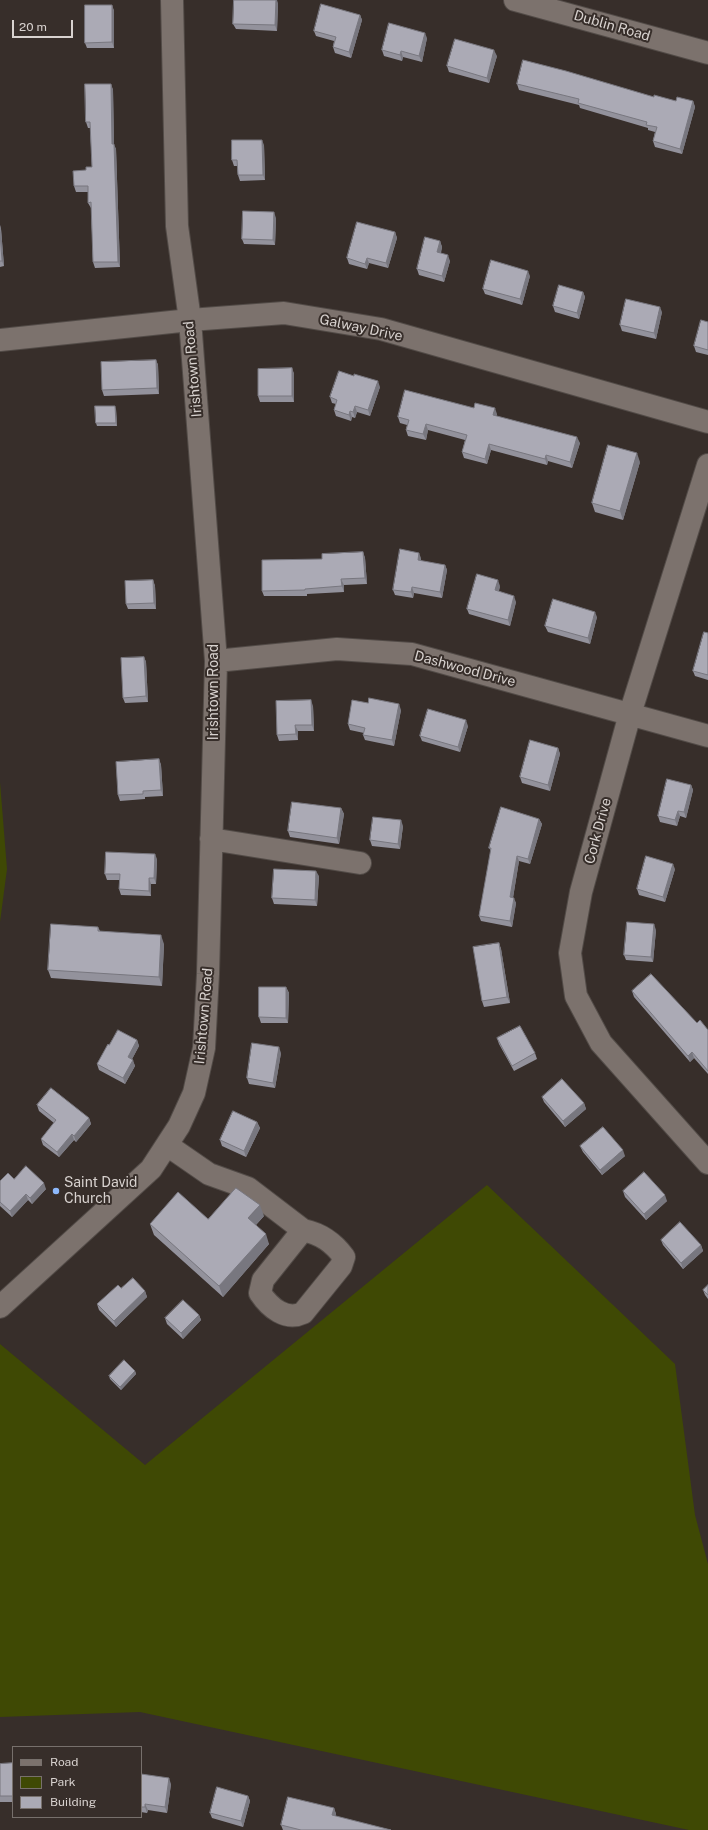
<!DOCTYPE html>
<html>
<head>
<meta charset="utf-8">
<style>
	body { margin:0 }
	#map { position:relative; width:708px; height:1830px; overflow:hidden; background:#372e2a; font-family:"Public Sans",sans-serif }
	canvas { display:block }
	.legend { position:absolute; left:12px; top:1746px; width:130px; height:72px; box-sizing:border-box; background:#372e2a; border:1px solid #77706c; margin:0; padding:5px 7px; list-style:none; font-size:12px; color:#d8d2cf }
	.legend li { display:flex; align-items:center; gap:8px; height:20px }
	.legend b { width:20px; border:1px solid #77706c }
	.scale { position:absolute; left:12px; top:20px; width:61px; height:18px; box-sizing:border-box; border:2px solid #d8d2cf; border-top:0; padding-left:5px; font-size:12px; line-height:14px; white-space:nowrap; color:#d8d2cf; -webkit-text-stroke:3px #372e2a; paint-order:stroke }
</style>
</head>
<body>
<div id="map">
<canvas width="708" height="1830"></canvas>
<ul class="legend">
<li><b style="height:5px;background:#7c726d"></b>Road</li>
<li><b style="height:11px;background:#3f4904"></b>Park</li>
<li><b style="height:11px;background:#abaab5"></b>Building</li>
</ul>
<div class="scale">20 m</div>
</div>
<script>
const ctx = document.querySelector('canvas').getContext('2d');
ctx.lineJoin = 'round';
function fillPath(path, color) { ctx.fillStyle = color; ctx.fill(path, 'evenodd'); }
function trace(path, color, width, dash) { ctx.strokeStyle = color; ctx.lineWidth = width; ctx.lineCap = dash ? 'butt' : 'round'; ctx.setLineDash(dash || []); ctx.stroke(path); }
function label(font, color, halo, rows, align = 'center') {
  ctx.font = font + ' "Public Sans",sans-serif'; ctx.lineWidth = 4; ctx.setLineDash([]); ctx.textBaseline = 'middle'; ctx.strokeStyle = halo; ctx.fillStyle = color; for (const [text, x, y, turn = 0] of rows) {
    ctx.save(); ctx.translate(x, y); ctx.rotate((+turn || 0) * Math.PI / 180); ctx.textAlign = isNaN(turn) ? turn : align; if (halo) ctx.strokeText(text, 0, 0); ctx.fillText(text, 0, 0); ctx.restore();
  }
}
fillPath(new Path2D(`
	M0 782 7 869 0 922Z
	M487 1185 675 1364 695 1515 708 1564V1830H689L140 1712 0 1717V1344L145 1465Z`), '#3f4904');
const minor = new Path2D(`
	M515 0 708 53
	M0 340 190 320 284 313 381 329 708 422
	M708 465 630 714 581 892 570 953 576 996 601 1043 708 1163
	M216 661 337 649 412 654 708 736
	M211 839 360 863
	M167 1145 209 1174 248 1188 303 1230 263 1280 260 1293C270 1308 286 1321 303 1313L341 1266 344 1257C333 1242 321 1234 303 1230
	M0 1307 151 1169 179 1126 194 1093 204 1048 208 974 216 661 190 320 177 226 172 0`);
trace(minor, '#524b47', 24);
trace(minor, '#7c726d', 22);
fillPath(new Path2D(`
	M278 3 277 31 236 29 233 24Z
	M112 5 114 11V48H87L85 43Z
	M360 15 362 20 351 58 335 53 333 47 334 41 316 36 314 31Z
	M427 38 422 62 403 57 402 61 384 56 382 50Z
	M497 56 489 83 449 72 447 66Z
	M111 84 113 90 114 145 116 149 120 267 95 268 93 262 91 208 88 203V192H76L74 186 86 170 92 167 90 128H88L86 122Z
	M517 84 654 97 676 101H693L695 107 682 154 655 147 653 141 655 132 648 130V128L580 108 579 105 519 90Z
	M264 145 265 180 240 181 238 175 237 166H234L232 160Z
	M276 218 275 245 244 244 242 239Z
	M0 225 1 229 4 266 0 267Z
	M395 232 397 238 388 268 369 263 367 269 349 264 347 258Z
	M440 241 442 247 441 253 450 261 444 282 419 275 417 269Z
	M530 276 522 305 485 294 483 289Z
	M583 292 585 297 579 319 555 312 553 306Z
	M662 312 656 339 622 331 620 325Z
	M708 322V355L696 352 694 346Z
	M156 360 158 365 159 394 104 396 102 390Z
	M292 368 294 374V402H260L258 396Z
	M380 387 370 416 357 412 355 418 352 417 351 421 336 416 334 410 336 404 332 403 330 397Z
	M116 409 117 426H97L96 423Z
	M497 414 496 416 580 443 572 468 548 461 547 465 491 450 487 464 464 458 462 452 465 440 428 430 426 440 408 436 406 430 407 425 400 423 398 417Z
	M640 462 623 520 595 512 592 503Z
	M363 552 365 558 367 584 344 585V592L307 594V596H264L262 591 322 559Z
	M421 558V561L445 565 447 570 442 598 414 593 413 598 395 595 393 590Z
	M153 580 155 586 156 609H128L126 604Z
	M500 586 499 591 516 602 510 626 469 614 467 609Z
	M597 617 590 644 548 632 545 626Z
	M708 633V680L695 676 693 671Z
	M144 657 146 662 148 702 125 703 123 698Z
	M313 706 314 731H298V740L279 741 277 735Z
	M401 710 394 746 365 740 363 735 364 733 350 730 348 724Z
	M468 726 460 752 422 741 420 736Z
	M558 748 560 754 550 791 522 783 520 777Z
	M159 759 161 765 163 796 145 797V799L120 801 118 795Z
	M691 785 693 790 686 818 680 816 677 826 660 822 658 816Z
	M341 808 344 814 339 844 290 837 288 831Z
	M539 819 542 824 530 864 519 861 513 898 516 903 512 927 481 921 479 916 491 851 489 848Z
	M403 826 400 849 372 846 370 840Z
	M157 859 156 884H151V896L121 895 119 889 120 880H107L105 874Z
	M675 869 665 902 639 895 637 889Z
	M319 876 317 906 274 904 272 898Z
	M98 927 100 931 164 944 162 986 51 978 48 970Z
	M656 930 653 962 626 960 624 955Z
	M499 943 501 949 510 1003 484 1007 482 1001Z
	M286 987 289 993 288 1023H261L259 1017Z
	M632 991 697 1023 708 1030V1074L694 1058 690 1062 634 997Z
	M497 1038 535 1053 537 1059 514 1071 499 1044Z
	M137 1040 139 1046 132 1059 135 1066 125 1084 99 1070 97 1064Z
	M281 1053 275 1088 249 1084 247 1078Z
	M542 1097 584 1103 586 1109 565 1127 544 1102Z
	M37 1105 89 1118 91 1124 76 1142 74 1140 59 1157 43 1145 41 1139 54 1123 39 1111Z
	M257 1122 260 1128 246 1157 222 1146 220 1140Z
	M580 1146 625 1156 602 1175 583 1152Z
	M14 1179 46 1189 32 1204 28 1200 12 1217 0 1206V1181Z
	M623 1191 667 1201 646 1220 625 1197Z
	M264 1216 256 1225 269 1244 223 1297 154 1235 150 1224 208 1219Z
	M661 1240 701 1245 703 1251 683 1269 663 1245Z
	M708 1285V1299L705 1295 703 1290Z
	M121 1288 145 1291 147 1297 116 1327 99 1310 97 1304Z
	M199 1315 201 1320 183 1339 167 1324 165 1318Z
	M135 1371 136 1374 121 1390 110 1379 109 1376Z
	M13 1763V1802H0V1764Z
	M141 1774 171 1784 167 1813 148 1810 147 1813 141 1812Z
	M248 1796 250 1801 243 1827 212 1818 210 1813Z
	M334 1808 336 1814 335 1816 391 1830H283L281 1825Z`), '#93929c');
fillPath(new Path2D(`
	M276 0H277L278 3 277 31 275 25Z
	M112 5 114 11V48L112 42Z
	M360 15 362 20 351 58 349 52Z
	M425 33 427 38 422 62 419 56Z
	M494 50 497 56 489 83 487 78Z
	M401 51 403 57 402 61 400 55Z
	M111 84 113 90 114 145 116 149 120 267 118 262 112 144Z
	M693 101 695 107 682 154 680 149Z
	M262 140 264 145 265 180 263 175Z
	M274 212 276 218 275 245 273 240Z
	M0 225 1 229 4 266 2 261Z
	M395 232 397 238 388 268 386 263Z
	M440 241 442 247 439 258 437 252Z
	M448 255 450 261 444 282 442 276Z
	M367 258 369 263 367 269 365 264Z
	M528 271 530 276 522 305 520 299Z
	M583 292 585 297 579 319 577 313Z
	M660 307 662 312 656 339 654 333Z
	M156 360 158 365 159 394 157 388Z
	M292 368 294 374V402L292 396Z
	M378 381 380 387 370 416 368 410Z
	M115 406 116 409 117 426 116 423Z
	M355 406 357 412 355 418 353 412Z
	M495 408 497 414 495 420 493 415Z
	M350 411 352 417 351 421 349 415Z
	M426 424 428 430 426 440 423 434Z
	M577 437 580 443 572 468 570 462Z
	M489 444 491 450 487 464 485 459Z
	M637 453 640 462 623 520 620 511Z
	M546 455 548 461 547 465 545 459Z
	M363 552 365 558 367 584 365 578Z
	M419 553 421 558 420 566 418 560Z
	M445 565 447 570 442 598 440 592Z
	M341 579 344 585V592L342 586Z
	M153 580 155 586 156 609 154 603Z
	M498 580 500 586 497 596 495 590Z
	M412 587 414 593 413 598 411 592Z
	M514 596 516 602 510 626 508 620Z
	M595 612 597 617 590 644 588 638Z
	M144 657 146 662 148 702 146 696Z
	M311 700 313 706 314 731 312 725Z
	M399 704 401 710 394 746 392 740Z
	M466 720 468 726 460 752 458 747Z
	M295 725 298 731V740L296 734Z
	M558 748 560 754 550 791 548 785Z
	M159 759 161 765 163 796 161 790Z
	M691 785 693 790 686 818 684 812Z
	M341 808 344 814 339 844 337 838Z
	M678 811 680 816 677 826 675 820Z
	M539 819 542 824 530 864 528 859Z
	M401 820 403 826 400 849 398 844Z
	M155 854 157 859 156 884 154 878Z
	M517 856 519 861 512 903 510 897Z
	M673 864 675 869 665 902 663 897Z
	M316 871 319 876 317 906 315 900Z
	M149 878 151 884V896L149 891Z
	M514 898 516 903 512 927 510 921Z
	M654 924 656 930 653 962 651 957Z
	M161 935 164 944 162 986 159 977Z
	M499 943 501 949 510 1003 507 997Z
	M286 987 289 993 288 1023 286 1018Z
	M137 1040 139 1046 130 1063 128 1057Z
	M279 1047 281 1053 275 1088 273 1083Z
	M692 1052 694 1058 690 1062 688 1056Z
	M133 1060 135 1066 125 1084 123 1078Z
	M584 1103 586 1109 565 1127 563 1121Z
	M89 1118 91 1124 76 1142 74 1136Z
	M257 1122 260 1128 246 1157 244 1151Z
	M72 1134 74 1140 59 1157 57 1152Z
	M623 1150 625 1156 602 1175 600 1170Z
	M44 1183 46 1189 32 1204 30 1198Z
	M26 1194 28 1200 12 1217 10 1211Z
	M665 1195 667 1201 646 1220 644 1214Z
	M260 1205 264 1216 252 1229 248 1218Z
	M266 1234 269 1244 223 1297 219 1286Z
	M701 1245 703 1251 683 1269 681 1263Z
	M145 1291 147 1297 116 1327 114 1321Z
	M199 1315 201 1320 183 1339 181 1333Z
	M135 1371 136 1374 121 1390 120 1387Z
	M169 1778 171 1784 167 1813 165 1807Z
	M248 1796 250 1801 243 1827 241 1821Z
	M145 1804 148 1810 147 1813 145 1807Z
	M334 1808 336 1814 334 1821 332 1815Z`), '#78777f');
const building = new Path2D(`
	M234 0H276L275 25 233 24Z
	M321 4 360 15 349 52 333 47 336 37 314 31Z
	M85 5H112V42L85 43Z
	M389 23 425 33 419 56 401 51 400 55 382 50Z
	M455 39 494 50 487 78 447 66Z
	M523 60 566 71 654 97V95L676 101 677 97 693 101 680 149 653 141 657 127 646 125 647 122 578 103 579 99 517 84Z
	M85 84H111L112 144H114L118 262H93L91 202 88 203V186H74L73 171 86 170V167H92L90 122H86Z
	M232 140H262L263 175H238L237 160H232Z
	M243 211 274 212 273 240 242 239Z
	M357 222 395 232 386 263 367 258 365 264 347 258Z
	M0 232 2 261H0Z
	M425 237 440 241 437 252 448 255 442 276 417 269Z
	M491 260 528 271 520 299 483 289Z
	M559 285 583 292 577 313 553 306Z
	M626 299 660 307 654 333 620 325Z
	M701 320 708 322V350L694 346Z
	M156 360 157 388 102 390 101 362Z
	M292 368V396H258V369Z
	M339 371 354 376V374L378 381 368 410 355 406 353 412 350 411 349 415 334 410 337 400 330 397Z
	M405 390 474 408 475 403 495 408 493 415 577 437 570 462 546 455 545 459 489 444 485 459 462 452 467 435 426 424 423 434 406 430 409 420 398 417Z
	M95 406H115L116 423H96Z
	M608 445 637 453 620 511 592 503Z
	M400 549 419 553 418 560 445 565 440 592 412 587 411 592 393 590Z
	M363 552 365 578 341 579 342 586 305 589V590L262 591V560L322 559V554Z
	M477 574 498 580 495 590 514 596 508 620 467 609Z
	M153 580 154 603 126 604 125 581Z
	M553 599 595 612 588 638 545 626Z
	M704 632 708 633V675L693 671Z
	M144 657 146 696 123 698 121 658Z
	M369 698 399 704 392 740 363 735 365 728 348 724 352 700 368 703Z
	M311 700 312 725H295L296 734 277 735 276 701Z
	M428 709 466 720 458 747 420 736Z
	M530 740 558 748 548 785 520 777Z
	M159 759 161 790 143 791V794L118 795 116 762Z
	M667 779 691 785 684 812 678 811 675 820 658 816Z
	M292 802 341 808 337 838 288 831Z
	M501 807 539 819 528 859 517 856 510 897 514 898 510 921 479 916 491 848H489Z
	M373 817 401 820 398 844 370 840Z
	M106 852 155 854 154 878H149V891L119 889 120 874H105Z
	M646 856 673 864 663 897 637 889Z
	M274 869 316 871 315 900 272 898Z
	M627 922 654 924 651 957 624 955Z
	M51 924 98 927V931L161 935 159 977 48 970Z
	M499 943 507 997 482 1001 473 947Z
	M651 974 697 1023 700 1020 708 1030V1071L692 1052 688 1056 632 991Z
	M259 987H286V1018L259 1017Z
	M520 1026 535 1053 512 1066 497 1038Z
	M118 1030 137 1040 128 1057 133 1060 123 1078 97 1064 108 1044 109 1045Z
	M252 1043 279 1047 273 1083 247 1078Z
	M562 1079 584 1103 563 1121 542 1097Z
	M51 1088 89 1118 74 1136 72 1134 57 1152 41 1139 56 1120 37 1105Z
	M233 1111 257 1122 244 1151 220 1140Z
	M603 1127 623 1150 600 1170 580 1146Z
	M26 1166 44 1183 30 1198 26 1194 10 1211 0 1202V1181L8 1173 14 1179Z
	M644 1172 665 1195 644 1214 623 1191Z
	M236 1188 260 1205 248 1218 266 1234 219 1286 150 1224 178 1192 208 1219Z
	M680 1222 701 1245 681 1263 661 1240Z
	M133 1278 145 1291 114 1321 97 1304 118 1285 121 1288Z
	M708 1285V1295L703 1290Z
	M183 1300 199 1315 181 1333 165 1318Z
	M124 1360 135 1371 120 1387 109 1376Z
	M13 1763V1796H0V1764Z
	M141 1774 169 1778 165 1807 145 1804V1807H141Z
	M217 1787 248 1796 241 1821 210 1813Z
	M288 1797 334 1808 332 1815 391 1830H301L281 1825Z`);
fillPath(building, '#abaab5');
trace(building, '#78777f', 1);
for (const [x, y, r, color] of [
	[56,1191,4,"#8db9fc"]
]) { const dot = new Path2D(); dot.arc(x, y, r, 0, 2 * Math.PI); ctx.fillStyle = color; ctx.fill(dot); trace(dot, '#372e2a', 1.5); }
label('14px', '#d8d2cf', '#372e2a', [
	["Dublin Road",612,26,16],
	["Galway Drive",361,328,12],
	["Irishtown Road",193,369,-95],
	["Dashwood Drive",465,669,15],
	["Irishtown Road",214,692,-90],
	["Cork Drive",598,831,-75],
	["Irishtown Road",204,1016,-85]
]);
label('14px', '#d8d2cf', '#372e2a', [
	["Saint David",64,1183],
	["Church",64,1199]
], 'left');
</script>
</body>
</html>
